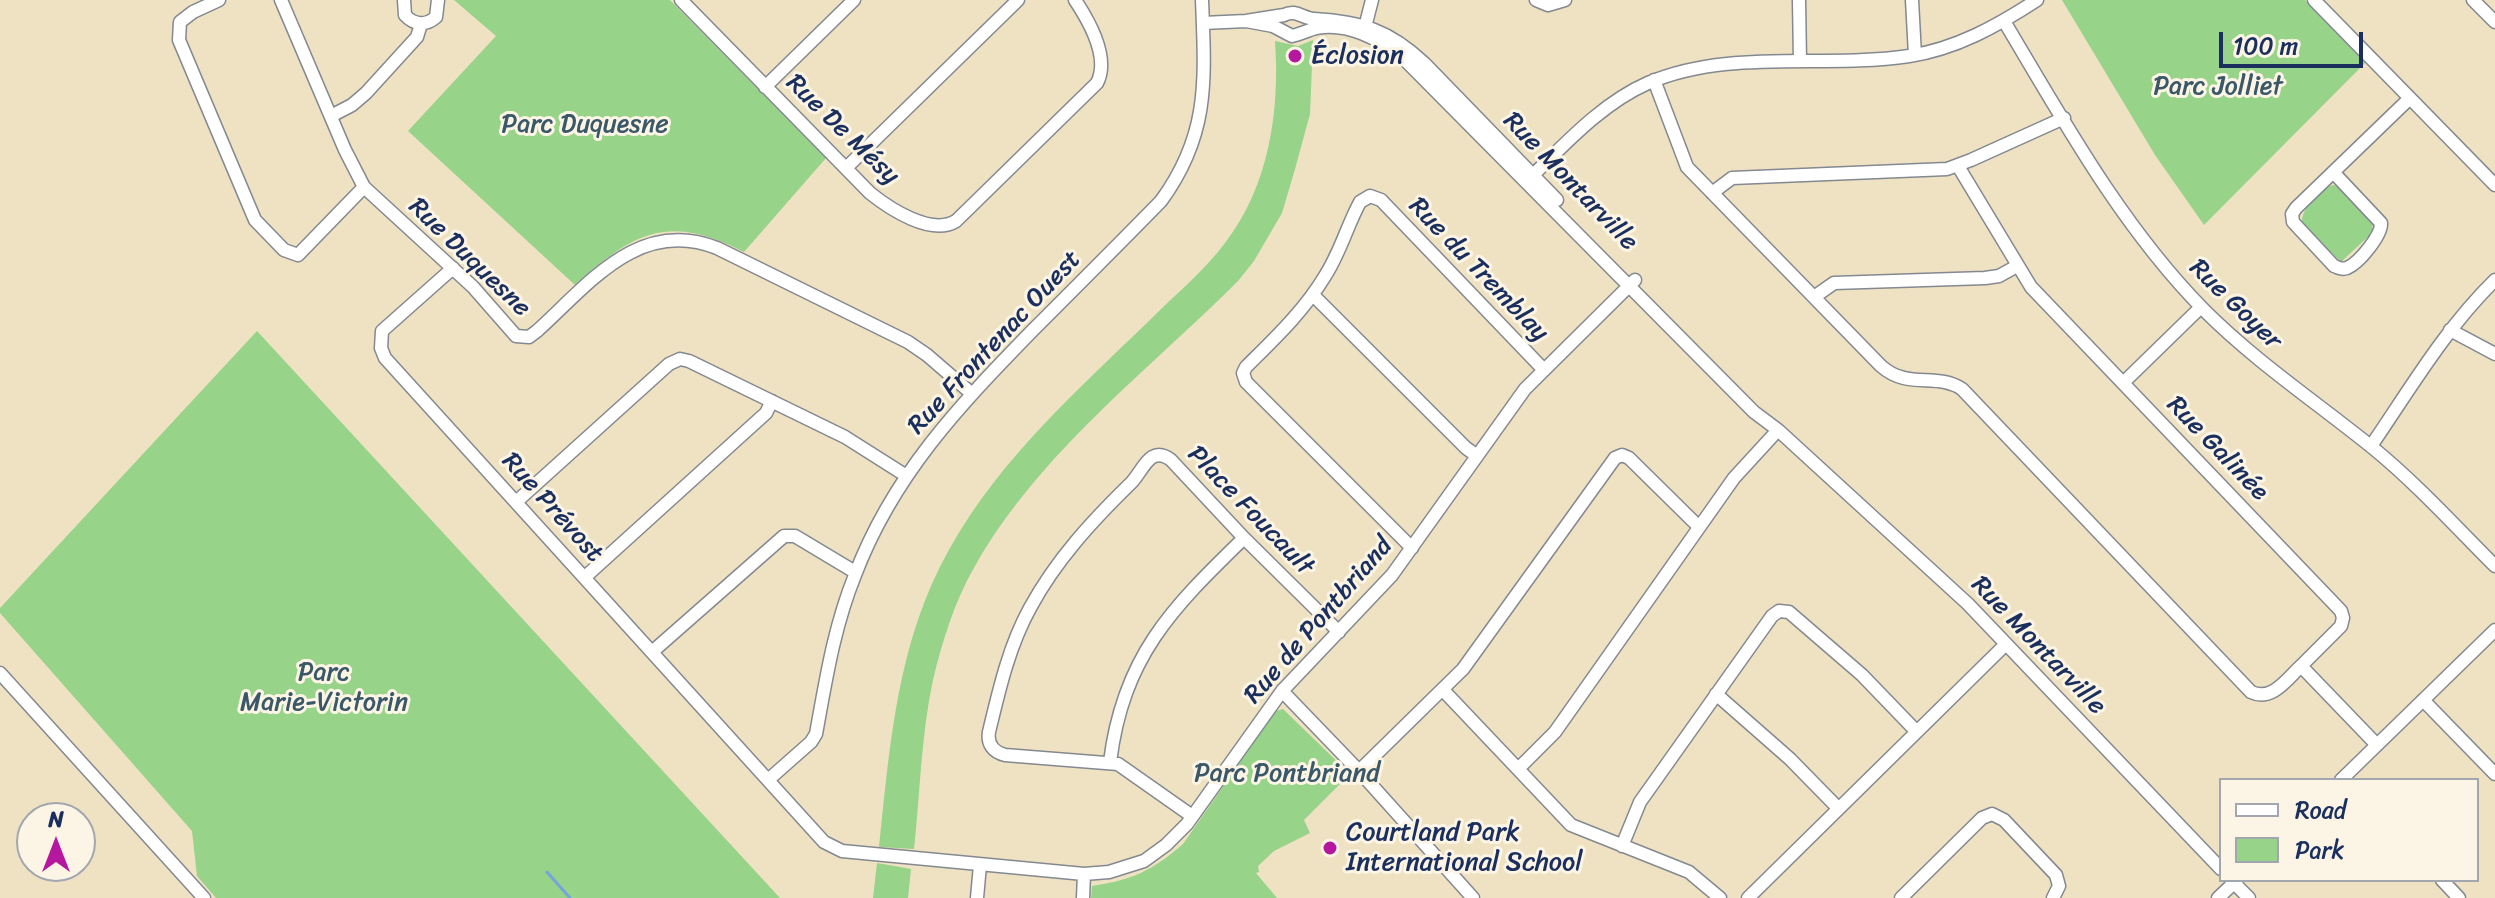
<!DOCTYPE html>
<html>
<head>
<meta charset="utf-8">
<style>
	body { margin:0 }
	#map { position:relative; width:2495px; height:898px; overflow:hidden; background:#eee2c2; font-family:Sriracha,sans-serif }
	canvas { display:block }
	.legend { position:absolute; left:2219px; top:778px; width:260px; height:104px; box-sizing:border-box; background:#fcf5e5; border:2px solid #a2a6af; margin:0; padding:10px 14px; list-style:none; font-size:24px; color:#1b2f5e }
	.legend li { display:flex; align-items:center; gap:16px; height:40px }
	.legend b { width:40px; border:2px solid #a2a6af }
	.north { position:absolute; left:16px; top:802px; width:80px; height:80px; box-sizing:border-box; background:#fcf5e5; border:2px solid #a2a6af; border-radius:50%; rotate:0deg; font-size:22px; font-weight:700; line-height:32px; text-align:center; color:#1b2f5e }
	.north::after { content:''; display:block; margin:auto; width:28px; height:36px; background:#b5179e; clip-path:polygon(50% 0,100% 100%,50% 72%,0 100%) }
	.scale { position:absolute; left:2219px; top:32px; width:144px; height:36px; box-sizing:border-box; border:4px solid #1b2f5e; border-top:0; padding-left:10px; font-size:24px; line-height:28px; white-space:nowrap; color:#1b2f5e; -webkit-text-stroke:6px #fcf5e5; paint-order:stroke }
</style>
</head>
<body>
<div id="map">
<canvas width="2495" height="898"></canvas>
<ul class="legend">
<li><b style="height:10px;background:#fff"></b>Road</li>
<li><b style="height:22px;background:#97d388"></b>Park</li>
</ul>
<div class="north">N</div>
<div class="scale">100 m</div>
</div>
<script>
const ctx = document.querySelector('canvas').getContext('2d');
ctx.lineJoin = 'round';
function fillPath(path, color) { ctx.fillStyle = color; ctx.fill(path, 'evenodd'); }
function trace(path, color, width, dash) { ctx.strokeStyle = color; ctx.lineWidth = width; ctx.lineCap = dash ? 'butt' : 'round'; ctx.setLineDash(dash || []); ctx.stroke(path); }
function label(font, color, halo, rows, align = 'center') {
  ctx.font = font + ' Sriracha,sans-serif'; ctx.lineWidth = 6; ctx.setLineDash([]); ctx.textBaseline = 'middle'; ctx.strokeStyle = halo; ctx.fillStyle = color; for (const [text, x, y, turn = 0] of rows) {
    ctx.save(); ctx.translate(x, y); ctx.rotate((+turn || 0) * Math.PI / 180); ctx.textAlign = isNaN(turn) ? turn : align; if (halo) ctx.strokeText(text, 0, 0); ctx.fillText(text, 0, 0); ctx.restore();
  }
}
fillPath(new Path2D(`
	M454 0H670L826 158 744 252C668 213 634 232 575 285L408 131 496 36Z
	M2062 0H2305L2366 62 2204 225 2155 155Z
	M1313 40 1310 114 1295 169 1282 213 1254 261 1238 281C1148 371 1039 453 975 566 955 600 942 642 933 680 921 735 920 794 914 849L879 847C890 744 897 641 950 548 1001 457 1079 389 1153 317 1177 293 1205 270 1225 243 1269 186 1280 111 1275 41L1298 46Z
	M2334 185 2340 188 2373 221 2372 233 2341 262 2302 224C2300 210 2320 187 2334 185Z
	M257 331 780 898H216L197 876 192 831 0 613V608Z
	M1283 709 1350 774 1304 820 1310 833 1274 851 1258 866 1259 872 1256 873 1277 898H1091L1092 886C1132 880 1152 871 1183 844L1276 711Z
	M877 863 911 869 908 898H873Z`), '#97d388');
trace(new Path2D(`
	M547 872 570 898`), '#72a5de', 3);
const minor = new Path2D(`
	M219 0 193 12 180 22 179 40 255 220 284 250 298 255 364 187
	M281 0 345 150 364 187 473 287 516 336 529 337 537 331C589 284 639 217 717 248L908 342 927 355 971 393
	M404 0 405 15C414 25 426 26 436 17L438 0
	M681 0 870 193C890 209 931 236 956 221L1097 83C1110 58 1089 21 1075 0
	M1536 0 1548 5 1565 0
	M1799 0 1800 61
	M1912 0 1915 55
	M2314 0 2495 185
	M2473 0 2495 22
	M1284 15C1296 9 1302 18 1314 19 1362 22 1389 30 1424 63L1557 200
	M1246 21 1273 26 1292 36C1301 34 1308 30 1317 28 1347 22 1379 39 1402 57L1754 412 1778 430 1968 604 2221 869
	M2004 21C2063 120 2122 227 2204 310 2256 362 2316 402 2373 448 2417 484 2455 526 2495 566
	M1203 23 1246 21 1284 15
	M1364 31 1372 0
	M1654 80 1687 167 1881 366C1908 390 1936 372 1962 389L2251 692C2272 702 2287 679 2301 666
	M765 87 854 0
	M331 116 352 105 366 93 417 37 421 24
	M1958 166 2031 287 2341 611 2343 618 2341 626 2301 666 2377 745
	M846 168 1018 0
	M2333 172 2381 223C2382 235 2359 263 2347 268 2341 270 2340 268 2334 266L2293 222 2292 214 2296 208 2410 98
	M1529 179C1564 145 1602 103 1648 83 1730 48 1823 69 1909 56 1956 49 1997 26 2037 0
	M1712 193 1732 178 1947 169 1971 160 2064 118
	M453 268 382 331 381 348 385 358 824 842 842 851 1084 874 1109 872 1144 861 1166 845 1187 824 1282 691 1392 575 1525 389 1635 280
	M1313 295 1466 448 1476 455
	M1814 297 1834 283 1985 278 1999 276 2017 266
	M2450 330 2495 354
	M2123 383 2201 307
	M2371 446C2410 389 2445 329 2495 280
	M516 502 669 364 680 359 689 361 845 437 905 475
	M1412 548 1246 382 1243 373 1246 367C1274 339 1304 311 1325 276 1340 253 1347 226 1360 202L1370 196 1381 200 1543 369
	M585 577 766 413 772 401
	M652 652 784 536H795L855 572
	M0 673 204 898
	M1443 690 1571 825 1689 872 1720 898
	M1282 691 1359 771 1473 898
	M1716 694 1790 759 1838 808
	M2423 700 2495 774
	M1110 762C1123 657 1171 609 1244 538
	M1518 769 1555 732 1734 478 1778 430
	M1359 771 1463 669 1615 458 1622 455 1629 458 1699 527
	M768 780 811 742 816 734C826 679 834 627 855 575 893 475 959 406 1032 331 1075 288 1118 245 1161 201 1210 134 1205 79 1202 0
	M2341 780 2495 630
	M1192 816 1118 764 1005 755C993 752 987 744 989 732 999 690 1009 646 1030 608 1056 560 1092 521 1131 483 1143 471 1150 444 1171 460L1244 538 1339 632
	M1622 846 1640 802 1772 616 1779 611 1789 612 1862 675 1916 731
	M2231 880 2249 898
	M2442 880 2459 898
	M977 898 980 865
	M1083 898 1084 874
	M1748 898 2006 644
	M1901 898 1982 818 1992 814 2004 820 2056 875 2059 886 2053 898
	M2218 898 2237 880`);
trace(minor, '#848890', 15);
trace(minor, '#fff', 12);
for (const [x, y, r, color] of [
	[1295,56,8,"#b5179e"],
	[1330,848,8,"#b5179e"]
]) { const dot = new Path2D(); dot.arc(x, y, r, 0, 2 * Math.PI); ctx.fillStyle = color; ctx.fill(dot); trace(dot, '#fcf5e5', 3); }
label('26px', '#1b2f5e', '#fcf5e5', [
	["Éclosion",1311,56],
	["Courtland Park",1346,833],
	["International School",1346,863]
], 'left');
label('26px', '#3a5868', '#fcf5e5', [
	["Parc Jolliet",2218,87],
	["Parc Duquesne",585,125],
	["Parc",324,673],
	["Marie-Victorin",324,703],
	["Parc Pontbriand",1287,774]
]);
label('26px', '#1b2f5e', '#fcf5e5', [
	["Rue De Mésy",842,130,44],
	["Rue Montarville",1570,182,46],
	["Rue Duquesne",469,258,44],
	["Rue du Tremblay",1478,270,46],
	["Rue Goyer",2235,305,44],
	["Rue Frontenac Ouest",995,343,-47],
	["Rue Galinée",2217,449,46],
	["Rue Prévost",552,508,48],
	["Place Foucault",1250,511,46],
	["Rue de Pontbriand",1319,621,-49],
	["Rue Montarville",2038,646,46]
]);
</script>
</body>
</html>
